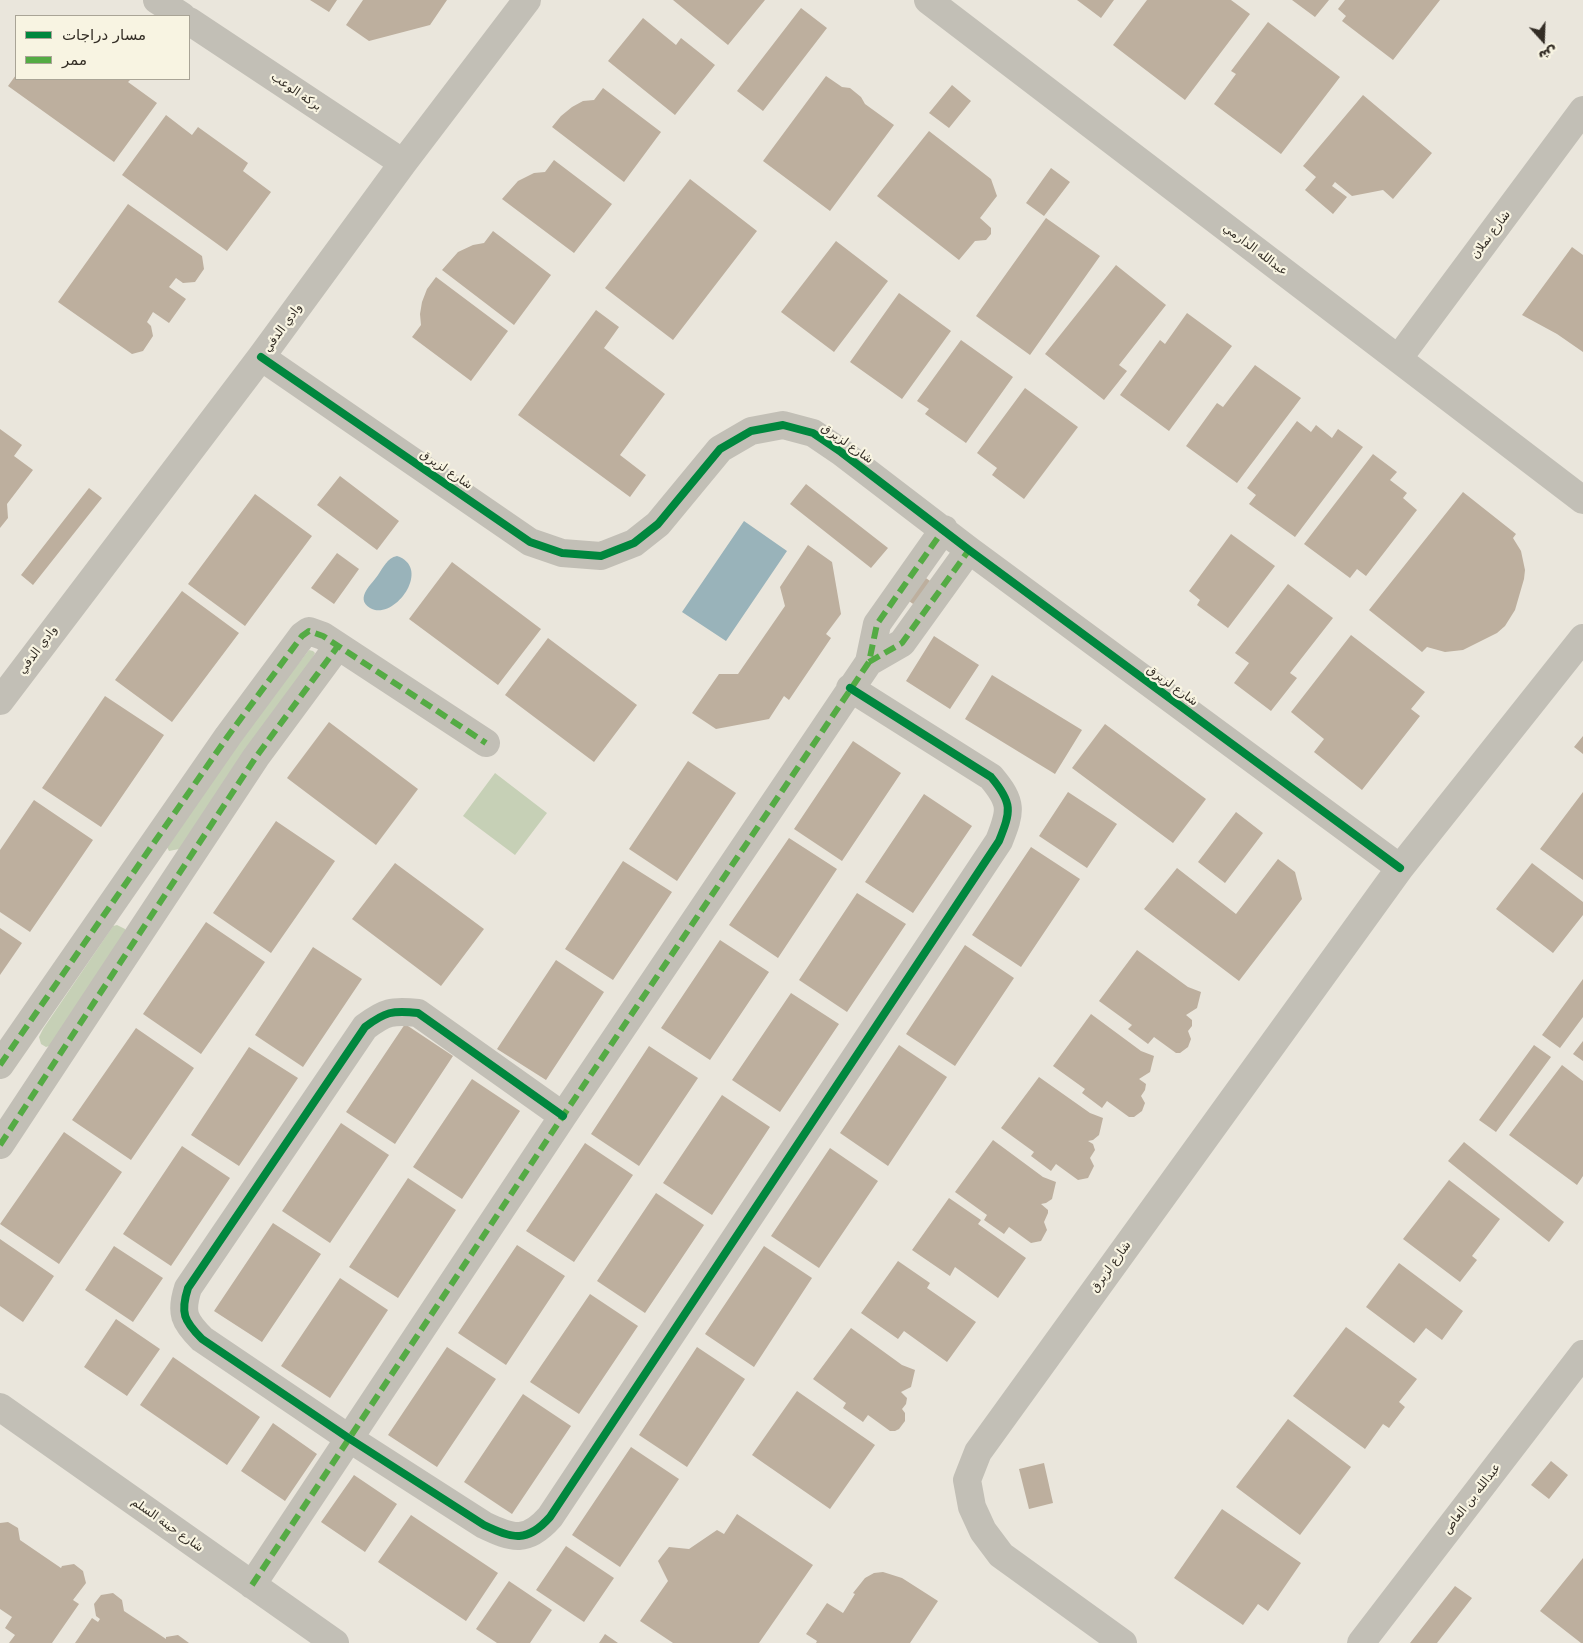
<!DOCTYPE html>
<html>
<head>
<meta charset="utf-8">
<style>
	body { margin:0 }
	#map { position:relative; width:1583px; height:1643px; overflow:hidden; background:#eae6dc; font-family:"DejaVu Sans","Noto Naskh Arabic",sans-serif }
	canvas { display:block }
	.legend { position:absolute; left:15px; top:15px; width:175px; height:65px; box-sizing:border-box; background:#f8f4e2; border:1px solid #a9a496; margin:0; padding:6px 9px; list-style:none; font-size:15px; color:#332d25 }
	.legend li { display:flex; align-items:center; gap:10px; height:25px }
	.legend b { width:25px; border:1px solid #a9a496 }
	.north { position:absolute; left:1518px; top:15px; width:50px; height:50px; -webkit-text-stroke:4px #f8f4e2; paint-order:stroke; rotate:160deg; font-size:14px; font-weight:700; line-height:20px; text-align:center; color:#332d25 }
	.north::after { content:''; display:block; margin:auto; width:18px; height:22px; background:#332d25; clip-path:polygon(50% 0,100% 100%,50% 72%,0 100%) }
</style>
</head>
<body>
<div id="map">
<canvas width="1583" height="1643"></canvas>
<ul class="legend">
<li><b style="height:6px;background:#00873e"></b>مسار دراجات</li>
<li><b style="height:6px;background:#54ab44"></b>ممر</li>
</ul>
<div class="north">ش</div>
</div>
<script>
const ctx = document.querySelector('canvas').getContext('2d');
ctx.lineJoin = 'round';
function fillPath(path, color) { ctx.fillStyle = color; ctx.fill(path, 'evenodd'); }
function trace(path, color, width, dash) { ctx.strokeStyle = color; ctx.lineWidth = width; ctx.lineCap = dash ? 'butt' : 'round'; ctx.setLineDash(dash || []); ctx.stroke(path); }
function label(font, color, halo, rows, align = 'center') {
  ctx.font = font + ' "DejaVu Sans","Noto Naskh Arabic",sans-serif'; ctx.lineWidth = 4.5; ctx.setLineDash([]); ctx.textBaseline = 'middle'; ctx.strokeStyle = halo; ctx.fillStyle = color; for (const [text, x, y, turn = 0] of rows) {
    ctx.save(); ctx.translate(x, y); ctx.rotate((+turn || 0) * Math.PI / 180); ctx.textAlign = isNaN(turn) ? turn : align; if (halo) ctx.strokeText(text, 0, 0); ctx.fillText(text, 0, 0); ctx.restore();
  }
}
fillPath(new Path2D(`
	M309 650 313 651 315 653 313 657 182 846 179 849 169 851 167 847 234 746Z
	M495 773 547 813 515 855 463 816Z
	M117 925 125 929 127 933 52 1045 46 1047 41 1044 39 1037 43 1029 113 926Z`), '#c6d0b6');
fillPath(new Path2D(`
	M744 521 787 551 726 641 682 612Z
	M397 556C433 568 394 622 370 608 354 598 373 583 378 575 383 568 387 558 397 556Z`), '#99b3ba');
fillPath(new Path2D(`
	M310 0H337L329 12Z
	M363 0H447L430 25 369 41 346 25Z
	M673 0H765L728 45Z
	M1077 0H1114L1101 18Z
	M1147 0H1231L1250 14 1185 100 1113 45Z
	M1292 0H1329L1315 17Z
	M1345 0H1440L1393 60 1342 21 1346 16 1338 9Z
	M801 8 827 28 763 111 737 91Z
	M643 18 676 45 681 38 715 65 675 115 608 61Z
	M1268 22 1340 77 1281 154 1214 104 1236 74 1231 71Z
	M16 75V79H131L128 82 157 103 114 162 8 86Z
	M826 76 842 87 850 88 861 97 865 104 894 125 830 211 763 161Z
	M952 85 971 101 949 128 929 113Z
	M603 88 661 132 624 182 552 127 561 116 572 107 583 101 594 100Z
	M1363 95 1432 153 1393 199 1383 190 1352 196 1335 182 1332 186 1347 197 1333 214 1305 190 1316 177 1303 166Z
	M166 115 192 135 198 127 248 163 243 171 271 192 227 251 122 175Z
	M929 131 991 179 997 196 980 218 991 228V234L986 240 975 241 959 260 877 196Z
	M554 160 612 204 574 253 502 199 518 181 534 173 545 172Z
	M1051 168 1070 182 1044 216 1026 203Z
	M690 179 757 231 673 340 605 288Z
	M128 204 202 256 204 269 195 282 183 283 176 278 169 287 186 299 169 323 153 312 147 322 151 326 153 336 143 351 132 354 58 302Z
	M1046 218 1100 256 1030 355 976 316Z
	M493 231 551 275 514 325 442 270 458 252 473 245 484 243Z
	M836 241 888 281 834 352 781 312Z
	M1572 247 1583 255V352L1557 334 1522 315Z
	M1116 265 1166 305 1119 365 1127 371 1104 400 1045 354Z
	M436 277 508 331 471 381 412 337 421 325 420 314 422 302 427 289Z
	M899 293 951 331 902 399 850 362Z
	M596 310 619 327 604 348 665 394 620 455 646 475 630 497 518 415Z
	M1187 313 1232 346 1169 431 1120 395 1160 340 1165 344Z
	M961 340 1013 377 966 443 925 414 929 409 917 401Z
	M1255 365 1301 398 1237 483 1186 446 1217 403 1223 407Z
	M1025 388 1078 427 1024 499 992 475 997 468 977 453Z
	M1297 421 1311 432 1316 425 1332 438 1338 429 1363 447 1295 537 1249 504 1256 495 1247 488Z
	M0 429 22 445 14 456 33 470 7 504 8 518 0 528Z
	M1373 454 1397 472 1390 480 1407 493 1403 498 1417 510 1366 576 1357 569 1350 578 1304 544Z
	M340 476 399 521 377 550 317 505Z
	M806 484 888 548 871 568 790 504Z
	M89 488 102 498 33 585 21 575Z
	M1463 492 1516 534 1513 538 1521 551 1525 570 1524 579 1515 610 1505 626 1497 633 1463 650 1445 652 1427 647 1422 652 1369 610Z
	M255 494 312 536 245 626 188 584Z
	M1231 534 1275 566 1228 628 1197 605 1200 600 1189 591Z
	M808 545 832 562 841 614 826 634 831 638 789 700 784 696 769 719 716 729 692 713 719 674H738L785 606 780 587Z
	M337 553 359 569 334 604 311 588Z
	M452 562 541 629 498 685 409 619Z
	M923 576 933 583 916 606 906 599Z
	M1288 584 1333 618 1290 673 1297 678 1271 711 1234 683 1249 663 1235 653Z
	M182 591 239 633 172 722 115 680Z
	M1351 635 1425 692 1411 709 1420 716 1362 790 1314 752 1324 739 1291 712Z
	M934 636 979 665 950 709 906 681Z
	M548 638 637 705 594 762 505 695Z
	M992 675 1082 730 1055 774 965 719Z
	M105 696 164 735 101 827 42 788Z
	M329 722 418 789 376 845 287 778Z
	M1105 724 1206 799 1173 843 1072 768Z
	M1583 736V754L1574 747Z
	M853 741 901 773 842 861 794 829Z
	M688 761 736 793 677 881 629 849Z
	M1068 792 1117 824 1087 868 1039 836Z
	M1583 792V880L1540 849Z
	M924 794 972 826 913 913 865 882Z
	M34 800 93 840 30 932 0 912V850Z
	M1236 812 1263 833 1225 883 1198 862Z
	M276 821 335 861 271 953 213 913Z
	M789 838 837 869 778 958 729 925Z
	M1031 847 1080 879 1021 967 972 935Z
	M1278 859 1295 872 1302 899 1239 981 1144 909 1177 868 1236 914Z
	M623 861 672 892 613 980 565 949Z
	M395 863 484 929 441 986 352 919Z
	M1532 863 1583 902V915L1553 953 1496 909Z
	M857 893 906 924 847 1012 799 980Z
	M206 922 265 962 201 1054 143 1014Z
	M0 928 22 943 0 975Z
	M720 940 769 972 710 1060 661 1028Z
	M965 945 1014 978 955 1066 906 1034Z
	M313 947 362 979 303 1067 255 1035Z
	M1137 950 1188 987 1201 992 1197 1008 1186 1015 1192 1020V1026L1188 1031 1191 1039 1188 1047 1180 1053H1176L1154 1037 1148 1044 1128 1029 1132 1025 1099 1001Z
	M556 960 604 992 546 1080 497 1049Z
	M1583 979V1017L1560 1048 1542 1035Z
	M791 993 839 1024 780 1112 732 1080Z
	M1091 1014 1141 1051 1154 1056 1150 1072 1139 1079 1146 1084 1145 1090 1141 1096 1145 1103 1142 1111 1134 1117H1129L1107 1101 1102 1108 1082 1093 1085 1089 1053 1066Z
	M405 1024 453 1056 395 1144 346 1112Z
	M136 1028 194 1068 131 1160 72 1120Z
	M1583 1041V1061L1573 1054Z
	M899 1045 947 1077 888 1166 840 1133Z
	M1534 1045 1551 1057 1496 1132 1479 1120Z
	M649 1046 698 1078 639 1166 591 1134Z
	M249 1047 298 1078 239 1166 191 1135Z
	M1562 1065 1583 1081V1176L1577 1185 1509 1135Z
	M1039 1077 1090 1113 1103 1118 1099 1135 1093 1140 1088 1141 1093 1144 1095 1150 1090 1158 1094 1166 1088 1178 1078 1180 1056 1164 1051 1171 1031 1156 1034 1152 1001 1128Z
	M472 1079 520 1111 462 1199 413 1167Z
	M722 1095 770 1127 712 1215 663 1183Z
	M341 1123 389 1155 330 1243 282 1211Z
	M64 1132 122 1172 59 1264 0 1224Z
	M993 1140 1043 1177 1056 1182 1052 1199 1046 1203 1041 1204 1048 1210V1213L1044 1222 1047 1230 1041 1241 1031 1243 1009 1227 1004 1234 984 1220 987 1215 955 1192Z
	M1464 1142 1564 1222 1549 1242 1448 1161Z
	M585 1143 633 1175 574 1262 526 1231Z
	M182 1146 230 1178 171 1266 123 1234Z
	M830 1148 878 1181 819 1268 771 1236Z
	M408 1178 456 1210 398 1298 349 1267Z
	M1449 1180 1500 1219 1472 1256 1477 1260 1460 1282 1403 1239Z
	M656 1193 704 1225 645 1313 597 1281Z
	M949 1198 981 1220 978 1224 1026 1258 998 1298 955 1267 950 1276 912 1250Z
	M273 1223 321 1254 262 1342 214 1311Z
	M0 1239 54 1276 23 1322 0 1306Z
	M517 1245 565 1276 506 1365 458 1333Z
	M114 1246 163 1278 133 1322 85 1290Z
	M764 1246 812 1278 754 1367 705 1334Z
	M898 1261 930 1283 927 1288 976 1322 947 1362 904 1331 898 1339 861 1313Z
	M1399 1263 1463 1311 1442 1340 1426 1328 1414 1343 1366 1307Z
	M340 1278 388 1310 330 1398 281 1366Z
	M590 1294 638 1326 579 1414 530 1382Z
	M116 1319 160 1349 127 1396 84 1367Z
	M1346 1327 1417 1379 1399 1402 1405 1407 1389 1428 1383 1424 1365 1449 1293 1396Z
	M851 1328 902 1365 915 1370 911 1387 901 1392 907 1398 906 1404 902 1409 905 1413V1421L899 1429 895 1431H890L868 1415 863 1422 843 1408 846 1403 813 1379Z
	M447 1347 496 1379 437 1467 388 1435Z
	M697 1347 745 1379 687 1467 639 1435Z
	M173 1357 260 1417 227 1465 140 1405Z
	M797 1391 875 1445 830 1509 752 1455Z
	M523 1394 571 1426 512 1514 464 1482Z
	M1288 1419 1351 1467 1300 1535 1236 1487Z
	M273 1423 317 1454 285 1501 241 1471Z
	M631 1447 679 1479 620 1567 572 1535Z
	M1551 1461 1568 1475 1549 1499 1531 1485Z
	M1044 1463 1053 1503 1029 1509 1019 1469Z
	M354 1475 397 1504 365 1552 321 1522Z
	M1222 1509 1301 1563 1268 1611 1258 1604 1243 1625 1174 1578Z
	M737 1514 813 1565 759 1643H673L640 1621 668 1581 658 1561 669 1547 689 1549 717 1530 724 1534Z
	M411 1515 498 1573 466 1621 378 1562Z
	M8 1522 18 1528 20 1540 61 1568 62 1566 74 1564 83 1571 86 1583 73 1600 79 1604 52 1643H9L15 1635 5 1628 12 1617 0 1609V1523Z
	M566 1546 614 1578 584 1622 536 1590Z
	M1583 1558V1643H1581L1540 1611Z
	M883 1572 902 1578 938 1601 910 1643H816L817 1641 806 1634 827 1603 843 1613 855 1594 853 1593 865 1578 874 1573Z
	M509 1581 552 1610 530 1643H497L476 1629Z
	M1455 1586 1472 1598 1437 1643H1410Z
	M113 1593 122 1600 124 1611 166 1639V1637L178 1635 189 1643H75L92 1618 98 1622 100 1619 96 1616 94 1604 101 1595Z
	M605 1634 618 1643H599Z`), '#bdaf9e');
trace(new Path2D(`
	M157 0 182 16
	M928 0 1583 500
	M189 21 403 163
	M261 357 530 542 562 553 601 556 634 543 658 524 720 449 751 431 783 425 813 433 841 452 969 550 1400 868
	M1398 359 1583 110
	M869 662 902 643 969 550
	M0 701 261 357 403 163 527 0
	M0 1065 228 736 302 636 309 631 323 636 486 743
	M563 1116 418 1013C392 1010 385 1012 365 1027L188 1288C180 1313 184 1321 202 1339L350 1439 484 1525C513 1539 527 1543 550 1517L999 841C1011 811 1013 803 991 777L850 688
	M0 1145 256 757 338 646
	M0 1407 335 1643
	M252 1585 563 1116 869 662 877 624 944 529
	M1123 1643 1001 1555 983 1531 972 1507 967 1480 978 1452 1400 868 1583 638
	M1361 1643 1583 1354`), '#c2bfb6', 28);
trace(new Path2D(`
	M869 662 902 643 969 550
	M0 1065 228 736 302 636 309 631 323 636 486 743
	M0 1145 256 757 338 646
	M252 1585 563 1116 869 662 877 624 944 529`), '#54ab44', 6, [12, 6]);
trace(new Path2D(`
	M261 357 530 542 562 553 601 556 634 543 658 524 720 449 751 431 783 425 813 433 841 452 969 550 1400 868
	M563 1116 418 1013C392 1010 385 1012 365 1027L188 1288C180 1313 184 1321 202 1339L350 1439 484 1525C513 1539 527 1543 550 1517L999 841C1011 811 1013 803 991 777L850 688`), '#00873e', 8);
label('12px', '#332d25', '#f8f4e2', [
	["بركة الوعب",296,92,34],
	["شارع نملان",1491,235,-53],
	["عبدالله الدارمي",1255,250,37],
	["وادي الدفي",283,328,-54],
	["شارع لزيرق",847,444,35],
	["شارع لزيرق",446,470,34],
	["وادي الدفي",38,650,-53],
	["شارع لزيرق",1172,686,36],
	["شارع لزيرق",1111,1267,-54],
	["عبدالله بن العاص",1472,1499,-52],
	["شارع حينة السلم",167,1525,35]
]);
</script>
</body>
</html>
